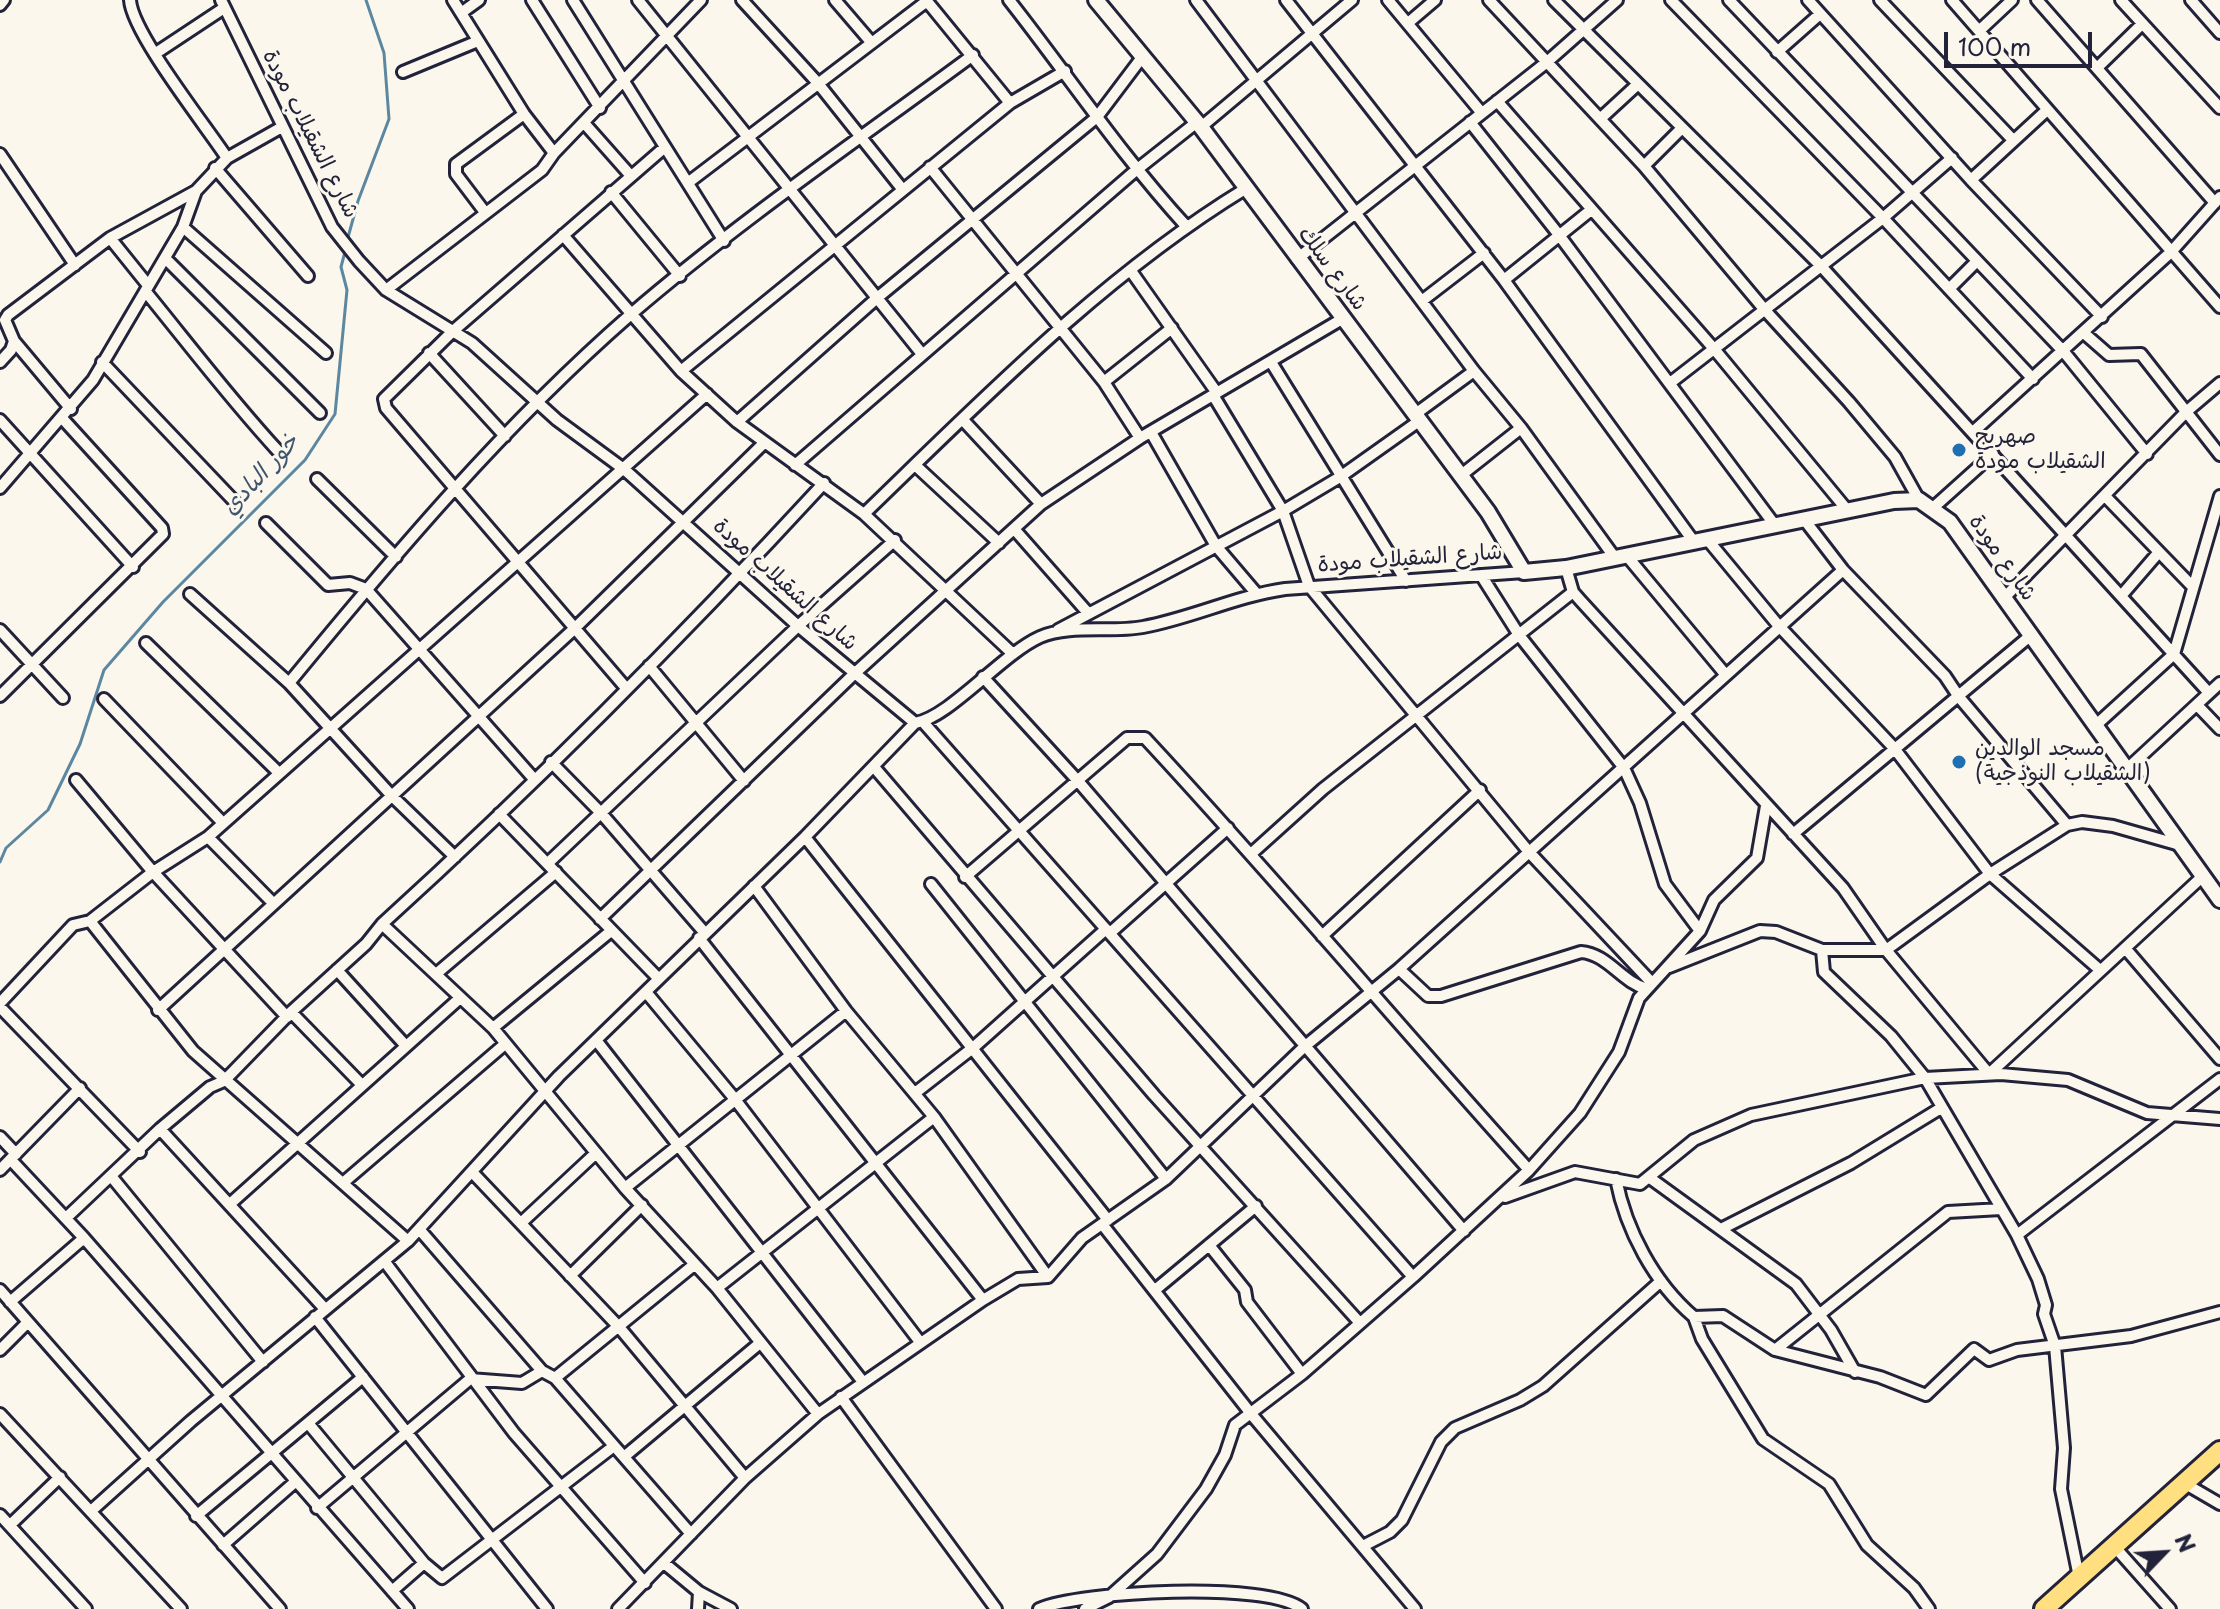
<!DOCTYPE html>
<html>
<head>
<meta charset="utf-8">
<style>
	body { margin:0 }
	#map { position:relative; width:2220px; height:1609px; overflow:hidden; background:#fbf7ec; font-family:"Playpen Sans",sans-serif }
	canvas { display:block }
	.north { position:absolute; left:2124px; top:1513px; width:80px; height:80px; -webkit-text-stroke:6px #fbf7ec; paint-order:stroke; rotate:65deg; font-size:22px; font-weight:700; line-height:32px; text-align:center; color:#22223b }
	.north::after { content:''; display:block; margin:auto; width:28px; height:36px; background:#22223b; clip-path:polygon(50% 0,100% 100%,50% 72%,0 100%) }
	.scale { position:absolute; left:1944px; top:32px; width:148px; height:36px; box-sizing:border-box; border:4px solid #22223b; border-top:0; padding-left:10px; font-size:24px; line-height:28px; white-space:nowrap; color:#22223b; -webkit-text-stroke:6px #fbf7ec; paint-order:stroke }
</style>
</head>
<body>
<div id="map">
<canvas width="2220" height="1609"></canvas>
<div class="north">N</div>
<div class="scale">100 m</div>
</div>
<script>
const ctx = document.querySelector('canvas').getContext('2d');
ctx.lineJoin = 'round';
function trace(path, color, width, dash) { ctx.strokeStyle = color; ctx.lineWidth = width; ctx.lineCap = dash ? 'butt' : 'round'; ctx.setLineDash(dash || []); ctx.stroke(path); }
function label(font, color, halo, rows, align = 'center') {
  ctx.font = font + ' "Playpen Sans","Playpen Sans Arabic",sans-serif'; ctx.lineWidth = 6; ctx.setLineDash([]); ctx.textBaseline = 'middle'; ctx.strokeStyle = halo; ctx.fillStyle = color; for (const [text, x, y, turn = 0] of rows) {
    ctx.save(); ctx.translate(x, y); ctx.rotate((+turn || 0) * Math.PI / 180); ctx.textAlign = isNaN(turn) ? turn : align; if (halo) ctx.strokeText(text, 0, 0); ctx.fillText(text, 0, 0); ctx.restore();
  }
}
trace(new Path2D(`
	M347 241 358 201 389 119 384 53 366 0
	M0 862 6 848 48 810 80 744 104 670 163 602 305 460 335 414 347 290 341 267 346 248`), '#5c87a0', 3);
const street = new Path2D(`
	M130 0C132 33 206 126 227 158
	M221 0 332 227 359 261 386 290 472 343 557 420 625 470 798 626 915 723C949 718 1002 654 1040 637 1070 624 1111 633 1143 627 1192 618 1236 596 1285 589L1524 572
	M453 0 524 114 554 153
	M532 0 600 108
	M573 0 724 241
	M638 0 922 354
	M742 0 817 82 903 190
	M835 0 871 42
	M926 0 1010 103
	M1009 0C1068 75 1121 155 1186 226
	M1196 0 1474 371 1521 428 1615 558
	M1286 0 1504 280 1694 542
	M1388 0 1481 112
	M1489 0 1644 166 1764 309 1849 402 1895 457 1919 500
	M1554 0 1821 266 2209 693
	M1671 0 1883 218 2033 379
	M1729 0 2064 352 2147 454
	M1808 0 1971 180 2102 317
	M1880 0 2013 140
	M1952 0 2220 307
	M2037 0 2215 203
	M2121 0 2220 108
	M2191 0 2220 33
	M0 5 4 0
	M461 13 479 0
	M1408 23 1435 0
	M1980 30 2012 0
	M1777 52 1820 14
	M156 53 224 8
	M2098 67 2142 24
	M403 72 478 41
	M1497 101 1715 350 1848 511
	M1600 119 1638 84
	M1470 122 1559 235 1774 524
	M585 124 631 176
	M1201 127 1352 0
	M0 154 75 265
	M1644 166 1681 129
	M930 167 1104 382 1140 438
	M215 168 308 276
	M1971 180 2047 110
	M689 182 927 1
	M611 192 680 276
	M484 211 456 174V164L524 114
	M183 227 326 353
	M563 235 681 371 737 422 864 514 1013 654
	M110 238 147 284
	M165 258 320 413
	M1297 259 1547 62 1617 0
	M1131 271 1217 393
	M1504 280 1591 210
	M1949 289 1975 263
	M386 290 542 170 554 153 701 0
	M146 292C190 346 231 400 278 451
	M1423 300 1484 253
	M2085 334 2109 355 2141 354 2220 455
	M14 341 71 409
	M429 353 505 436
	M0 362 11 350 14 341 5 320 8 315 110 238 196 191
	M102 362 235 502
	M1271 362 1406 581
	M681 371 1010 103 1065 71
	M1104 382 1172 328
	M1670 383 1883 218 1952 158
	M1213 395 1283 511 1309 586 1529 852 1652 983
	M1414 415 1474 371
	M0 420 133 567
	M963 420 1041 504
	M737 422 877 298 1097 117 1143 56
	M1974 431 2171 252 2220 197
	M1152 434 1216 546 1256 593
	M795 465 1135 171 1197 122
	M915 465 999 543
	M1460 476 1521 428
	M317 479 396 557
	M0 488 93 380 183 227 196 191 227 158 282 127
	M2105 496 2191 585
	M1934 507 1993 454
	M864 514C983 399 1104 275 1245 189
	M1803 518 1843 570 1945 676 1959 697 2067 825
	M266 523 328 585 350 583 366 589 534 779
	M1015 530 1088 613
	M1707 539 1778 625 1894 748 1990 874 2100 970
	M1627 556 1725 674
	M1566 568 1573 592 1580 600 1843 888 1886 950 1989 1074 2203 876
	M1481 575 1519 635 1624 768 1640 803 1665 884 1700 931
	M190 594 289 683 391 795 455 857
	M2121 596 2159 552
	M2003 599 2186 412 2220 383
	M0 630 63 698
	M1058 630 1283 511 1340 477 1419 421
	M146 643 279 773
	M649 666 744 781
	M983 677 1078 781 1464 1231
	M289 683C395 554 504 425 630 315 738 222 858 140 973 55
	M626 688 386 408 384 399 453 331 665 147
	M0 696 163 534 162 528 62 418
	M104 699 223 823
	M2197 705 2220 729
	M923 722 1413 1277
	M2095 726 2174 654 2220 496
	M551 762 601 813 704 932
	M874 767 1154 1095 1359 1322
	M2126 770 2220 683
	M76 780 153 872 287 1017
	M499 814 658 978
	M1793 834 2030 636
	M208 837 273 903
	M805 837 1108 1220
	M1252 853 1323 789 1573 592
	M548 863 798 626 895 540
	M965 877 1127 738H1145C1276 879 1400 1027 1529 1170
	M931 884 1166 1179
	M754 886 846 1011 934 1117 1048 1277
	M600 919 854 674 1041 504 1140 438 1342 319
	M90 921 153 872 208 837 707 394
	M382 924 493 1028 625 1188 717 1288 818 1414
	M1110 933 1228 828
	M1322 936 1480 790
	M699 938 983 1300
	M2125 948 2220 1059
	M1822 950 1824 972 1891 1036 1925 1078 2017 1235 2038 1279 2046 1305 2044 1314 2055 1346 2064 1448 2061 1489 2079 1577
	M1669 967 1760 931 1776 932 1822 950H1886L1990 874 2067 825 2082 822 2113 826 2180 845
	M1399 969 1428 996H1441L1581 952C1608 954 1621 982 1647 989
	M337 970 406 1046
	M436 974 556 872
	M646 992 734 1098 920 1342
	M0 1003 73 925 90 921 193 1051 408 1241
	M0 1007 140 1152
	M158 1010 574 629 764 443
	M291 1012 361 1084
	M493 1028 611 931
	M596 1040 863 1382
	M915 1093 974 1047 1106 929
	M160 1129 325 1309
	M0 1137 16 1154
	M11 1160 84 1238 408 1609
	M0 1170 80 1088
	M473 1173 619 1327 745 1478
	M111 1176 263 1362
	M1650 1178 1796 1284 1831 1330 1855 1372
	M1616 1179C1626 1230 1654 1283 1694 1317L1723 1316 1775 1350 1880 1377 1926 1395 1974 1349 1989 1360 2017 1350 2131 1336 2220 1312
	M344 1182 505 1044
	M625 1188 846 1011
	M1505 1197 1575 1172 1640 1184 1694 1140 1751 1115 1925 1078 2001 1074 2068 1080 2147 1113 2220 1119
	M231 1203 460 998
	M66 1218 160 1129 210 1087 224 1081 291 1012 366 944 382 924C536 784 683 636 824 483
	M521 1223 596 1153
	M1102 1224 1252 1415 1415 1609
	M419 1229 542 1371 555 1378 691 1534
	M1721 1229 1851 1163 1941 1108
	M2017 1235 2220 1079
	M1209 1245 1245 1290 1247 1302 1302 1374
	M385 1262 514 1433 645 1583
	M570 1276 642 1205
	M717 1288 934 1117
	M0 1290 280 1609
	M1155 1290 1256 1206
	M10 1302 84 1238
	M315 1317 547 1609
	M1694 1317 1702 1339 1763 1439 1829 1484 1867 1545 1914 1588 1929 1609
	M0 1350 26 1324
	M1775 1350 1948 1212 2001 1209
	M555 1378 695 1264
	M841 1397 996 1609
	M0 1414 181 1609
	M308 1423 424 1563 442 1578 614 1446
	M625 1456 760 1343
	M2184 1483 2220 1504
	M317 1508 470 1379 522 1383 542 1371
	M91 1511 191 1421 408 1241 559 1076 805 837 915 723
	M0 1515 86 1609
	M196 1516 363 1377
	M10 1525 60 1477
	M223 1545 295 1482
	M1363 1546 1390 1532 1402 1520 1441 1442 1455 1428 1520 1400 1543 1386 1661 1281
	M2114 1546 2170 1609
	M664 1563 699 1592 731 1609
	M392 1591 424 1563
	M618 1609 745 1478 818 1414 983 1300 1018 1279 1048 1277 1082 1238 1166 1179 1304 1047 1399 969 1843 570
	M698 1609 699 1592
	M1039 1609C1080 1591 1268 1581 1302 1609
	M1085 1609 1109 1597 1157 1554 1206 1489 1225 1455 1235 1425 1302 1374 1413 1277 1529 1170 1580 1113 1619 1052 1639 998 1700 931 1714 900 1757 858 1766 806`);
const secondary = new Path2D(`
	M1096 0 1201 127 1488 512 1524 572 1566 568 1894 501 1919 500 1950 522 2220 900`);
const highway = new Path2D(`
	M2044 1609 2220 1451`);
trace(street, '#22223b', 16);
trace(secondary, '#22223b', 20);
trace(highway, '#22223b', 24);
trace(street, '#fbf7ec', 10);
trace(secondary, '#fbf7ec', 14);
trace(highway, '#ffdf80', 18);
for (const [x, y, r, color] of [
	[1959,450,8,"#1f6fb2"],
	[1959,762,8,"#1f6fb2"]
]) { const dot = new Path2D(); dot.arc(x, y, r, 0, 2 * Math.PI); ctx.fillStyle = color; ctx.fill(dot); trace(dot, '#fbf7ec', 3); }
label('22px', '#22223b', '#fbf7ec', [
	["شارع الشقيلاب مودة",310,134,63],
	["شارع سلك",1332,269,53],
	["شارع مودة",2002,558,55],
	["شارع الشقيلاب مودة",1410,559,-4],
	["شارع الشقيلاب مودة",785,585,42]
]);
label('22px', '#22223b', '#fbf7ec', [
	["صهريج",1975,437],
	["الشقيلاب مودة",1975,462],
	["مسجد الوالدين",1975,749],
	["(الشقيلاب النوذجية)",1975,774]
], 'left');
label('italic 24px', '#3f556e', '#fbf7ec', [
	["خور البادي",261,475,-47]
]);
</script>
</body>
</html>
